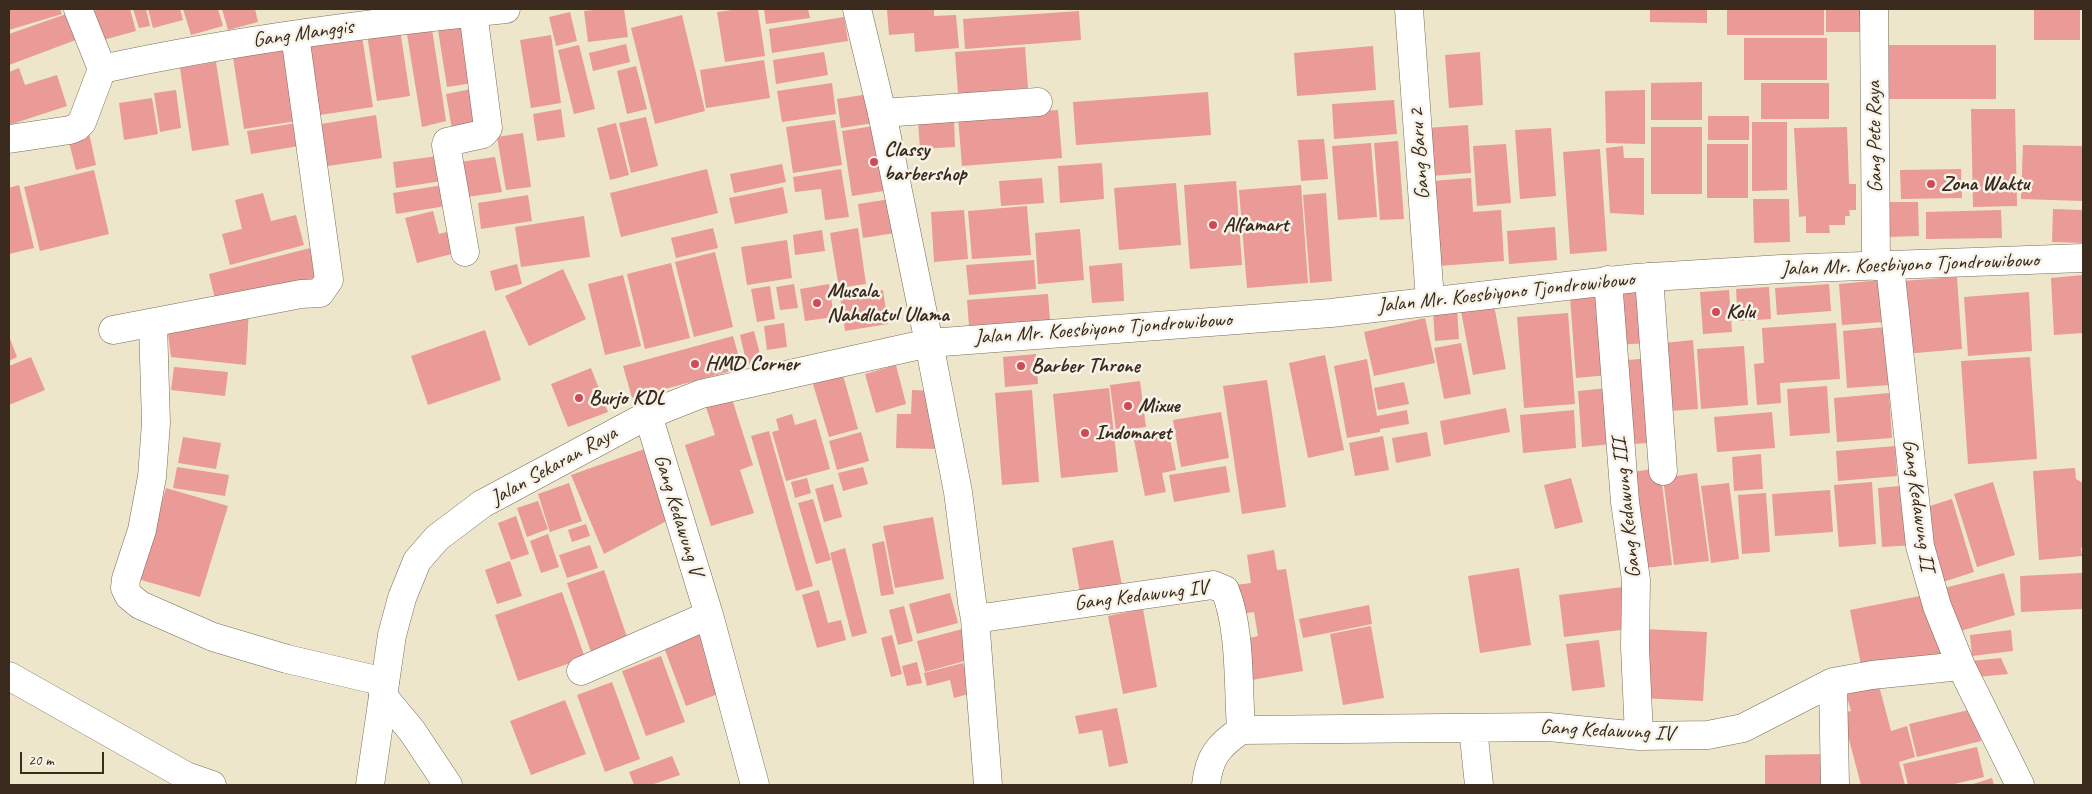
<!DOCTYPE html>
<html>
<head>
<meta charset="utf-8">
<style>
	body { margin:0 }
	#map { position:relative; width:2092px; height:794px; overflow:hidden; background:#ede6ca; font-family:Caveat,sans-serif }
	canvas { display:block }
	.frame { position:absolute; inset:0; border:10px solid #3b2a1e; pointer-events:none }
	.scale { position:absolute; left:20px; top:752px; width:84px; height:22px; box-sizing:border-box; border:2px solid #3b2a1e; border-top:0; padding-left:6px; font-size:15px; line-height:18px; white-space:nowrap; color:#3b2a1e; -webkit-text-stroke:4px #f7f3e8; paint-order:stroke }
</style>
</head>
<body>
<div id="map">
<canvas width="2092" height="794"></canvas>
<div class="frame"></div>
<div class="scale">20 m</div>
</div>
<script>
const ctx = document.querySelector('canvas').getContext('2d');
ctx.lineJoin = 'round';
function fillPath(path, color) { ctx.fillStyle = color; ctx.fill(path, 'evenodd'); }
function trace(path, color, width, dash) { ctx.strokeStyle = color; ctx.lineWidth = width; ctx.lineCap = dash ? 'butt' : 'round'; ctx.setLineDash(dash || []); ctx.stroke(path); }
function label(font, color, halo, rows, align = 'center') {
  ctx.font = font + ' Caveat,sans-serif'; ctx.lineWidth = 5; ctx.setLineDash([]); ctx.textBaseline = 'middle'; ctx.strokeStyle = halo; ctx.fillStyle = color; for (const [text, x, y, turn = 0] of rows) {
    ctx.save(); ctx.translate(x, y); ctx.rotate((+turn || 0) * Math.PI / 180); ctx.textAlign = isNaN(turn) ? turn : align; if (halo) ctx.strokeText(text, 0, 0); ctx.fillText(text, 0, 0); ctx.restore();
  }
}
fillPath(new Path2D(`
	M9 9H60L62 14 9 30Z
	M94 9H130L136 31 103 40Z
	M133 9H146L150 26 139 28Z
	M148 9H180L183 20 153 28Z
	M183 9H218L223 26 191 35Z
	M222 9H255L258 22 228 30Z
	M604 9H624L628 37 588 42 584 11Z
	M739 9H758L765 56 725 62 717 12Z
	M764 9H808L810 18 766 24Z
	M903 9H934V16L956 15 959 48 915 52 914 33 889 35 887 10Z
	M1650 9H1707V23L1650 22Z
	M1727 9H1824V35H1727Z
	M1826 9H1862V32H1826Z
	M2034 9H2080V40H2034Z
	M1079 11 1081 40 965 49 963 19Z
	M72 12 81 38 9 65V34Z
	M570 12 577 41 556 46 549 17Z
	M682 15 705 111 655 124 631 28Z
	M844 17 848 41 772 53 769 29Z
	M471 25 479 82 447 87 438 30Z
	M400 29 410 96 377 101 367 34Z
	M432 29 446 121 422 127 407 34Z
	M551 35 561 103 531 108 520 40Z
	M362 36 373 107 313 116 302 46Z
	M1744 38H1827V80H1744Z
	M285 42 297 121 244 129 232 51Z
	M626 44 630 62 593 71 589 53Z
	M579 45 595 109 574 114 558 50Z
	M1889 45H1996V99H1889Z
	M1373 46 1376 90 1297 96 1294 53Z
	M1025 47 1028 88 958 94 955 52Z
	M824 52 828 75 776 84 773 60Z
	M1480 52 1483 105 1449 108 1445 55Z
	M764 60 770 98 706 108 700 70Z
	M216 62 229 145 192 151 180 68Z
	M636 66 647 109 627 114 617 71Z
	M19 68 25 85 57 75 67 106 9 125V72Z
	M1702 82V120H1651V83Z
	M832 83 836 114 782 122 777 91Z
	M1761 83H1829V119H1761Z
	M477 88 483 124 452 129 446 94Z
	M176 90 181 128 160 132 154 93Z
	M1645 90V144L1606 143 1605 91Z
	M1208 92 1211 135 1076 145 1073 102Z
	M869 94 874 123 841 128 837 99Z
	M152 98 158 134 124 140 119 103Z
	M1394 100 1397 134 1334 139 1332 104Z
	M561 109 565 137 537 141 533 114Z
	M1971 109H2015L2017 206 1973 207Z
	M1058 110 1062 158 962 166 958 117Z
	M376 115 382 158 321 167 315 125Z
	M1708 116H1749V140H1708Z
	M646 117 658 166 631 173 619 123Z
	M954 118 955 147 920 149 918 121Z
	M835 120 842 165 793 173 786 127Z
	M1752 122H1787V190L1752 191Z
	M296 123 299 146 251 154 247 131Z
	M616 123 629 175 610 180 597 128Z
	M880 125 890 190 852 196 842 131Z
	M1468 125 1471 173 1430 176 1427 128Z
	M1651 127H1702V194H1651Z
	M1847 127 1849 184H1856V210H1849L1850 216H1845V225H1829L1830 233H1806V216L1799 217 1794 128Z
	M1551 128 1556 196 1520 199 1515 130Z
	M89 133 96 165 76 170 68 138Z
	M523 133 531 187 506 190 497 137Z
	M1324 139 1328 179 1301 181 1298 140Z
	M1398 141 1404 219 1380 220 1374 143Z
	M1371 143 1377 217 1338 220 1332 146Z
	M1506 144 1511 203 1477 206 1473 146Z
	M1707 144H1748V198H1707Z
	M2023 145 2083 146V201L2021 199Z
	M1623 146 1624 158H1644V215L1610 213 1606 148Z
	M1600 149 1607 251 1570 254 1563 152Z
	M438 156 442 181 396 188 393 162Z
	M495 157 502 192 467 197 460 162Z
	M1102 163 1104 199 1060 203 1058 166Z
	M782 164 786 182 734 193 730 174Z
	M707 169 718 213 621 237 610 193Z
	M841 169 849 217 825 220 821 189 795 192 793 177Z
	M1961 169 1962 198 1901 199 1900 170Z
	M94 170 109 234 40 251 24 187Z
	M1042 178 1044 203 1001 206 999 181Z
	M1471 178 1473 212 1501 210 1504 261 1439 266 1432 181Z
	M1236 181 1242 265 1190 269 1184 185Z
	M1176 183 1181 245 1119 250 1114 188Z
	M19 185 34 248 9 254V188Z
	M443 185 446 206 396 214 393 193Z
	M1301 185 1308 283 1247 288 1239 190Z
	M783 187 788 213 735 224 729 198Z
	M263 193 271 221 296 215 304 245 230 265 222 234 242 229 235 200Z
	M1326 193 1332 281 1310 283 1303 195Z
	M528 195 532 221 481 229 478 203Z
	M890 199 895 233 863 238 858 204Z
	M1753 199H1789L1790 242 1754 243Z
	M1887 202H1918L1919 236 1888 237Z
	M1027 206 1031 255 972 259 968 211Z
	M2053 209 2083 210V243L2052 242Z
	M964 210 968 259 934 262 931 212Z
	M2001 210 2002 238 1926 239V212Z
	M433 211 439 234 458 229 463 251 417 263 405 218Z
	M584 216 590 257 521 267 515 227Z
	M1555 227 1557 260 1509 264 1507 231Z
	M713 228 718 248 676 258 671 238Z
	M858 228 866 284 839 288 830 233Z
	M1080 229 1084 280 1038 284 1035 233Z
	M822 230 825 251 795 255 793 235Z
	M787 240 792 278 747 285 741 247Z
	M314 247 322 276 216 303 209 274Z
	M715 252 733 327 694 337 675 262Z
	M1034 260 1036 289 969 295 966 265Z
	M671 263 690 338 645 349 627 274Z
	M1122 263 1124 301 1092 303 1089 266Z
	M517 264 522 284 495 291 490 271Z
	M563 269 586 319 529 346 505 296Z
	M623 275 641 346 605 355 588 284Z
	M2083 275V333L2054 335 2051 278Z
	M1957 277 1962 349 1904 354 1902 281Z
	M1881 280 1884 322 1842 325 1839 284Z
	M794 284 798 308 780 310 776 287Z
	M829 284 834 317 805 321 800 289Z
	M1829 284 1831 311 1777 315 1775 288Z
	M770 286 775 319 757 322 751 289Z
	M1769 287 1771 319 1738 321 1736 289Z
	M883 290 888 324 845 331 840 297Z
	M1646 290 1650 343 1615 345 1611 293Z
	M1729 290 1732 332 1703 334 1700 292Z
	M2029 292 2032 351 1968 356 1964 297Z
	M1048 294 1050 320 969 326 967 300Z
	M1603 294 1609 375 1576 378 1570 297Z
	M1494 305 1506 369 1473 375 1461 311Z
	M249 308 246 365 171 357 167 326Z
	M1457 309 1459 339 1435 341 1433 311Z
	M1568 313 1575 404 1524 408 1517 317Z
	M1425 318 1435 363 1374 376 1364 332Z
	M784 323 787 347 767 350 764 326Z
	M1836 323 1840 379 1780 383 1781 403 1757 405 1754 364 1764 363 1762 328Z
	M1886 327 1890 385 1847 388 1843 331Z
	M485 330 501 380 428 405 411 356Z
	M754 331 762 362 747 365 740 335Z
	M9 336 17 357 9 361Z
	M733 336 742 368 632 398 623 366Z
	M1693 340 1698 409 1670 411 1664 343Z
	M1461 343 1471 394 1444 399 1434 348Z
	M1744 346 1748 405 1701 409 1697 349Z
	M1036 354 1038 384 1005 387 1003 357Z
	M1325 355 1344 450 1308 458 1289 363Z
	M31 357 45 390 9 405V366Z
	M2030 357 2037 459 1968 464 1961 361Z
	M1651 358 1657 442 1623 445 1616 361Z
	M1367 359 1377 416 1407 410 1409 424 1380 429V432L1347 438 1334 366Z
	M896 365 906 404 876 413 865 374Z
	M174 367 228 372 225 396 171 390Z
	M591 368 608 412 568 427 551 384Z
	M843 375 858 429 829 437 813 384Z
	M1267 380 1286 507 1242 514 1223 386Z
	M1140 381 1146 427 1116 431 1110 385Z
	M1404 382 1409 404 1378 410 1374 388Z
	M1827 386 1830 433 1790 436 1787 389Z
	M1109 388 1118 472 1061 478 1053 394Z
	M1608 388 1612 444 1582 447 1578 391Z
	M912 390 938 391 937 449 896 448 897 414H911Z
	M1032 390 1039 482 1002 485 995 393Z
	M1889 393 1892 438 1837 442 1834 398Z
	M732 399 753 465 740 470 754 513 711 526 685 445 715 435 706 407Z
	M1506 408 1510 432 1444 445 1440 421Z
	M1574 410 1576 448 1523 453 1520 415Z
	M1221 412 1229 458 1181 467 1173 420Z
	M1772 412 1775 448 1717 452 1714 417Z
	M792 414 795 425 816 419 830 469 786 481 772 432 779 430 776 419Z
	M769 431 813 586 796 591 751 436Z
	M861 432 869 461 837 470 829 441Z
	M1427 432 1431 456 1396 463 1392 438Z
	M1169 434 1176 470 1162 473 1166 492 1145 496 1134 440Z
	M1383 436 1389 470 1355 476 1349 443Z
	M183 437 221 443 216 469 178 463Z
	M656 445 680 514 604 554 571 475Z
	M1895 446 1897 476 1838 481 1836 451Z
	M1761 454 1763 489 1734 491 1732 457Z
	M1226 466 1230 492 1174 502 1169 475Z
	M177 467 229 475 225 496 173 488Z
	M863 467 868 484 843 491 838 473Z
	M1660 468 1672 565 1644 568 1632 472Z
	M2075 468 2076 479 2083 483V547L2081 548 2082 556 2039 560 2033 471Z
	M1697 473 1709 561 1674 565 1663 478Z
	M807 478 811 493 795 498 791 482Z
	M1571 478 1583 522 1555 529 1544 485Z
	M1872 482 1876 544 1839 547 1834 485Z
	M1993 482 2015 555 1977 567 1954 494Z
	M569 483 582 521 550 532 538 494Z
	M1729 483 1739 559 1711 563 1701 486Z
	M833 484 842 517 824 522 815 489Z
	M1910 485 1914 545 1882 547 1878 488Z
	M166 488 228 506 200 597 138 579Z
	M1830 490 1833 532 1775 536 1772 494Z
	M1766 493 1770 552 1742 554 1738 495Z
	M813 499 831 560 816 564 798 503Z
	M1952 499 1974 572 1943 582 1920 509Z
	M538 501 548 529 527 537 517 508Z
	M516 516 529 554 511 560 498 523Z
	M933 517 944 579 895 588 883 526Z
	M586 524 590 536 572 542 568 530Z
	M548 534 559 567 541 573 530 541Z
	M1113 540 1122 585 1080 593 1072 548Z
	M884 541 894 594 881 596 872 544Z
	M590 545 598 568 567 578 559 555Z
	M845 548 867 633 852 637 830 553Z
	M1274 550 1277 570 1286 569 1303 671 1246 681 1240 640 1258 636 1254 612 1240 614 1236 585 1251 583 1247 555Z
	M510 561 522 596 497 604 485 570Z
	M1519 568 1531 645 1480 653 1468 576Z
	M604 570 628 640 591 652 567 583Z
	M2004 573 2015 615 1957 632 1940 589Z
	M2082 573 2083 609 2021 612 2020 576Z
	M1623 587 1629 629 1564 637 1559 595Z
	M819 590 828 623 841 620 846 640 817 648 802 595Z
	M562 592 585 658 518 681 495 615Z
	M950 593 958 623 917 634 909 604Z
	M1925 595 1948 652 1862 670 1850 610Z
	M1369 605 1372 624 1303 638 1299 619Z
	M904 606 913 641 898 645 889 610Z
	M1143 609 1157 687 1123 694 1108 616Z
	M1371 626 1384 698 1343 705 1330 634Z
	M703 627 726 691 686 706 662 642Z
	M966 628 975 658 925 672 917 641Z
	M1644 629 1707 632 1703 701 1640 698Z
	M2011 630 2013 651 1972 656 1970 635Z
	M892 635 902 674 891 677 881 638Z
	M1599 640 1605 687 1572 691 1566 644Z
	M661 656 685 722 646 736 622 671Z
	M2001 658 2008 674 1977 677 1971 661Z
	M917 662 922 683 907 686 902 666Z
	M963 663 972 693 954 698 950 680 927 686 924 673Z
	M1877 678 1891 731 1907 726 1915 757 1899 762 1905 785H1861L1842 713 1851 711 1844 687Z
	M612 682 640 759 605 772 577 695Z
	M565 700 586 754 531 775 510 721Z
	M1117 708 1128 763 1109 767 1102 730 1079 734 1075 716Z
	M1973 709 1981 741 1917 757 1909 724Z
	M1977 747 1984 777 1950 785H1908L1903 764Z
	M1828 754V785H1765V755Z
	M672 756 680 775 651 785H634L629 772Z
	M1992 778 1994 785H1970Z`), '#ea9a97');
const street = new Path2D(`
	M1409 9 1430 300
	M1874 9 1876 266
	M102 69C235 40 371 23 506 9
	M882 113 1038 102
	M9 139 70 130 77 127 82 122 102 69 78 9
	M465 252 446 145 447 142 483 134 488 128 473 12
	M1890 266 1920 546 1937 606 1961 666 2020 785
	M1649 277 1663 471
	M1608 280 1625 502 1636 580 1635 647 1639 736
	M153 324 156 423 152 477 142 530 126 579 125 588 129 596 140 605 213 637 287 659 385 682
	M113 330 301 294 320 293 329 280 295 35
	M929 343 958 492 972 602 975 619 988 785
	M648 415 709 615 755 785
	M975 619 1213 585 1225 590C1241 629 1238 687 1241 730 1218 746 1209 757 1206 785
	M581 671 709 615
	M1833 682 1835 785
	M383 696 412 731 448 785
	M1473 728 1479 785
	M1241 730 1549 727 1639 736 1708 735 1743 728 1833 682 1872 675 1961 666`);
const secondary = new Path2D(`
	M857 9 882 113 929 343
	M9 676 186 776 212 785
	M370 785 392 635 402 598 417 561 437 538 482 504 648 415 701 394 929 343 1331 313 1636 278 1781 269 2083 258`);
trace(street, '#796c5a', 29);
trace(secondary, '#796c5a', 29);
trace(street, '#fff', 28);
trace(secondary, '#fff', 28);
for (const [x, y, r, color] of [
	[874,162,5,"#d1495b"],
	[1931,184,5,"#d1495b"],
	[1213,225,5,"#d1495b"],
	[817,303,5,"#d1495b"],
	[1716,312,5,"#d1495b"],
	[695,364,5,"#d1495b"],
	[1021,366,5,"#d1495b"],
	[579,398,5,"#d1495b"],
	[1128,406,5,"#d1495b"],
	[1085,433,5,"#d1495b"]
]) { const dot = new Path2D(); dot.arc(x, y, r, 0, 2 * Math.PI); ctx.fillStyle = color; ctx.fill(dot); trace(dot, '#f7f3e8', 2); }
label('21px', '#3b2a1e', '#f7f3e8', [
	["Gang Manggis",303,34,-8],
	["Gang Pete Raya",1875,137,-91],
	["Gang Baru 2",1420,154,-94],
	["Jalan Mr. Koesbiyono Tjondrowibowo",1910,265,-2],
	["Jalan Mr. Koesbiyono Tjondrowibowo",1506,293,-6],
	["Jalan Mr. Koesbiyono Tjondrowibowo",1103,329,-4],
	["Jalan Sekaran Raya",554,466,-29],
	["Gang Kedawung II",1918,505,82],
	["Gang Kedawung III",1627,508,-96],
	["Gang Kedawung V",678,515,73],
	["Gang Kedawung IV",1141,596,-7],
	["Gang Kedawung IV",1607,731,3]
]);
label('bold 21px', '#3b2a1e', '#f7f3e8', [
	["Classy",884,150],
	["barbershop",884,174],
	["Zona Waktu",1941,184],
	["Alfamart",1223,225],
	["Musala",827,291],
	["Nahdlatul Ulama",827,315],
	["Kolu",1726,312],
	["HMD Corner",705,364],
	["Barber Throne",1031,366],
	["Burjo KDL",589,398],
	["Mixue",1138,406],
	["Indomaret",1095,433]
], 'left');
</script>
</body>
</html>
